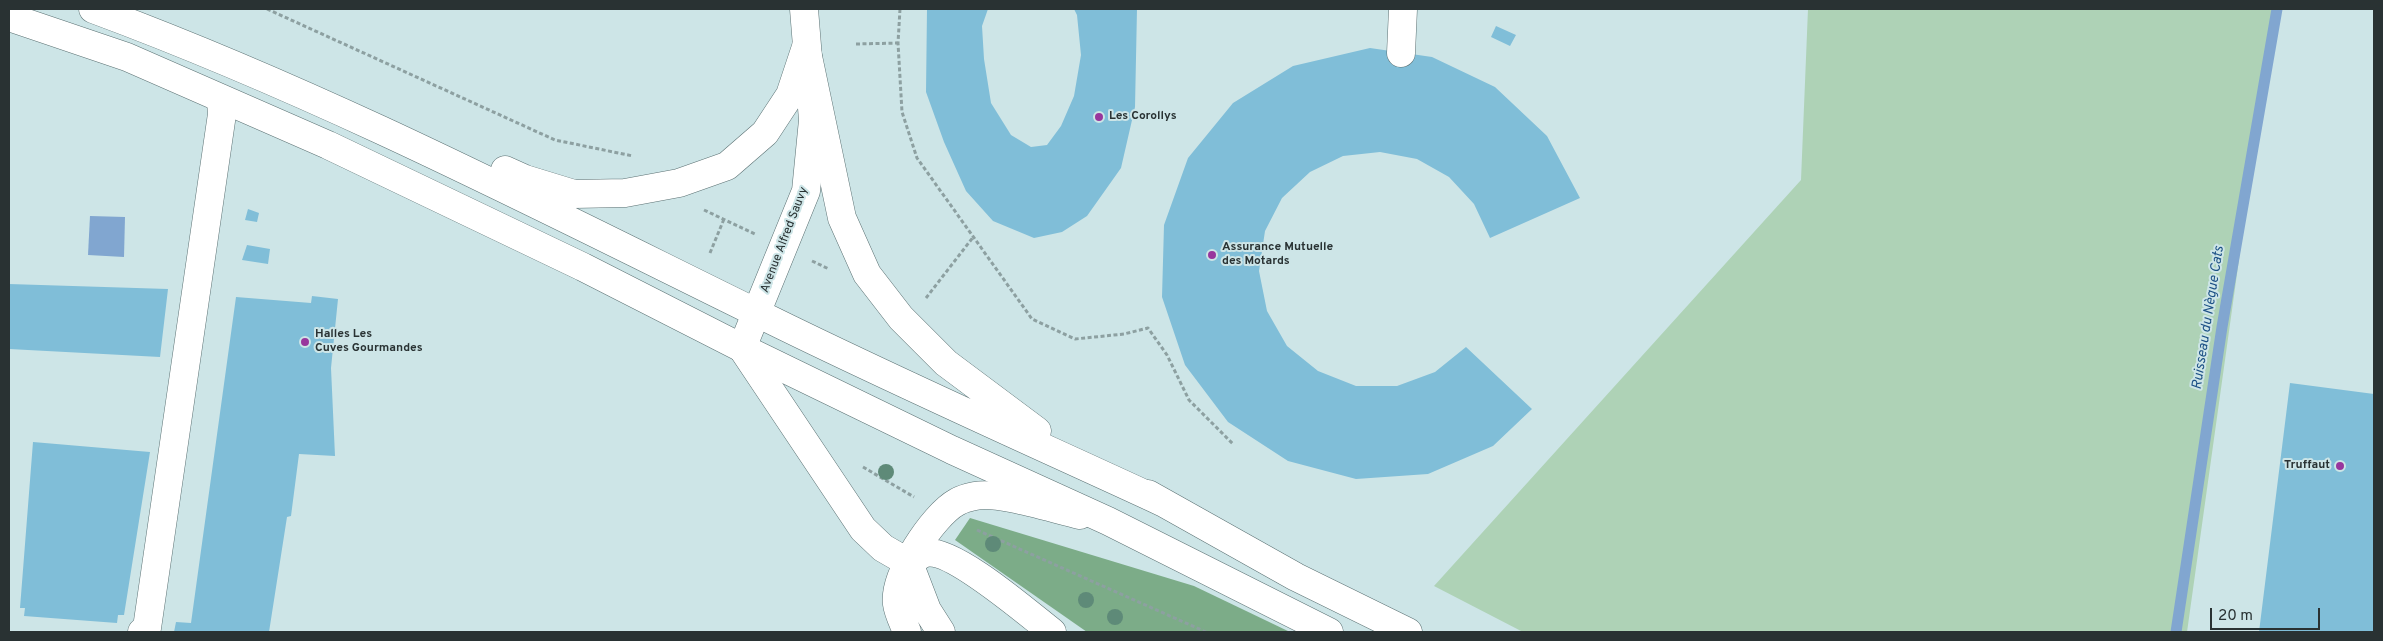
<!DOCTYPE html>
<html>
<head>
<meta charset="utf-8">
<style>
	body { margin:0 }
	#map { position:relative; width:2383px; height:641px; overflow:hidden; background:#cde5e7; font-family:Overpass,sans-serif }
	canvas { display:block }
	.frame { position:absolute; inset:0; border:10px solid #293233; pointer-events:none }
	.scale { position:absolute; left:2210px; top:608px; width:110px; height:22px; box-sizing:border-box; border:2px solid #293233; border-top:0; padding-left:6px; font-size:15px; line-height:18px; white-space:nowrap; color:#293233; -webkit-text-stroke:4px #cde5e7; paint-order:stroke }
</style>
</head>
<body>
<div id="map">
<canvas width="2383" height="641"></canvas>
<div class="frame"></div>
<div class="scale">20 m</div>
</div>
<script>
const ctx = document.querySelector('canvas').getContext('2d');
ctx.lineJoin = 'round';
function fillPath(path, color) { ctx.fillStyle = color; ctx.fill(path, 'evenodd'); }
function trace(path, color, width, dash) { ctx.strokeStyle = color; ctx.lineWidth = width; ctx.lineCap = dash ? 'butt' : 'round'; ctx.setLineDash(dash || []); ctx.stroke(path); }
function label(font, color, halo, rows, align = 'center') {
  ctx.font = font + ' Overpass,sans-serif'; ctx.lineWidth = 4; ctx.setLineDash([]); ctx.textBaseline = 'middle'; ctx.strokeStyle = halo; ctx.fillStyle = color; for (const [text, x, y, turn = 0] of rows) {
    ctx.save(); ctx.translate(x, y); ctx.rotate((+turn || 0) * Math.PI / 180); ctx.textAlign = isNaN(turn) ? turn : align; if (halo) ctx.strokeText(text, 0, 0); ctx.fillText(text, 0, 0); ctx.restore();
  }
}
fillPath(new Path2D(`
	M1808 9H2274L2187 632H1523L1434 586 1801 180Z`), '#aed2b6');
fillPath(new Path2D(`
	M970 518 1194 586 1290 632H1087L955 540Z`), '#7cac88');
fillPath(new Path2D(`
	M90 216 125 217 124 257 88 255Z`), '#81a6d0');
trace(new Path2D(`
	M2176 632 2222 327 2277 9`), '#81a6d0', 11);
fillPath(new Path2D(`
	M927 9H988L982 26 984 59 991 103 1011 135 1031 147 1047 145 1061 126 1074 96 1081 55 1077 15 1074 9H1137L1135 107 1121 168 1087 216 1062 232 1034 238 993 221 966 191 944 142 926 92Z
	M1496 26 1516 35 1510 46 1491 37Z
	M1370 48 1432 57 1495 87 1547 136 1580 198 1490 238 1474 204 1449 177 1417 159 1380 152 1343 156 1310 172 1282 198 1265 231 1259 271 1267 311 1287 346 1318 371 1356 386H1397L1435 372 1466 347 1532 409 1493 446 1428 474 1356 479 1288 461 1228 422 1185 365 1162 297 1164 225 1188 158 1233 103 1293 66Z
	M248 209 259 213 257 222 245 220Z
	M247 245 270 249 268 264 242 260Z
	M9 284 168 289 160 357 9 349Z
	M312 296 338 299 331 368 335 456 299 454 291 516 287 517 269 632H174L176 622 191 623 236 297 311 303Z
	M2290 383 2374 394V632H2259Z
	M33 442 150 452 124 615H118L117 623 24 616 25 608H20Z`), '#80bed8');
const minor = new Path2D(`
	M804 9 813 120 806 191 742 348 863 529 883 548 909 563 927 610 941 632
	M1401 53 1403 9
	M909 563C913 560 920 555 925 553 952 547 1030 615 1052 632
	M142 632 147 628 222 114 221 99
	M907 632C904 624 898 613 897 604 893 576 933 515 957 502 962 499 970 497 975 496 999 491 1053 509 1080 515`);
const major = new Path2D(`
	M93 9C323 94 541 207 761 315 894 381 1030 441 1164 503
	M9 17 127 57 328 145 583 267 742 348 952 450 1108 521 1329 632
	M806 47 842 218 867 274 901 318 946 363 1037 431
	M505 170 525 179 574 194 625 193 679 183 727 166 765 133 790 95 806 47
	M1148 494 1296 577 1408 632`);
trace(minor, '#5b7173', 29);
trace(major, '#5b7173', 29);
trace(new Path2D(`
	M267 9 555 140 633 156
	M900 9 898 43 902 112 917 158 1032 319 1075 339 1124 334 1148 328 1167 355 1189 400 1233 444
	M856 44 898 43
	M704 210 755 234
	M710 253 724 219
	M812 261 829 269
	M926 298 974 236
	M863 467 914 497
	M977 530 1206 632`), '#8da0a1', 3, [4, 2.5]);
trace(minor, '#fff', 28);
trace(major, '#fff', 28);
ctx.fillStyle = '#5e8a78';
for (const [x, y] of [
	[886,472],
	[993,544],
	[1086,600],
	[1115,617]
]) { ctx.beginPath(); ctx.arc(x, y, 8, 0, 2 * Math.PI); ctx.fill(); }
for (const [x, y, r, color] of [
	[1099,117,5,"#98369d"],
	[1212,255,5,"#98369d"],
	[305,342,5,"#98369d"],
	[2340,466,5,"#98369d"]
]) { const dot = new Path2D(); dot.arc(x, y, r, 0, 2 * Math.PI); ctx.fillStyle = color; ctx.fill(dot); trace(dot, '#cde5e7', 2); }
label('bold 12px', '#293233', '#cde5e7', [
	["Les Corollys",1109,117],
	["Assurance Mutuelle",1222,248],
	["des Motards",1222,262],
	["Halles Les",315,335],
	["Cuves Gourmandes",315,349],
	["Truffaut",2330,466,"right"]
], 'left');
label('12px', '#293233', '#cde5e7', [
	["Avenue Alfred Sauvy",785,240,-69]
]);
label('italic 14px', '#1d5186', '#cde5e7', [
	["Ruisseau du Nègue Cats",2209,318,-81]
]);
</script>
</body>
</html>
